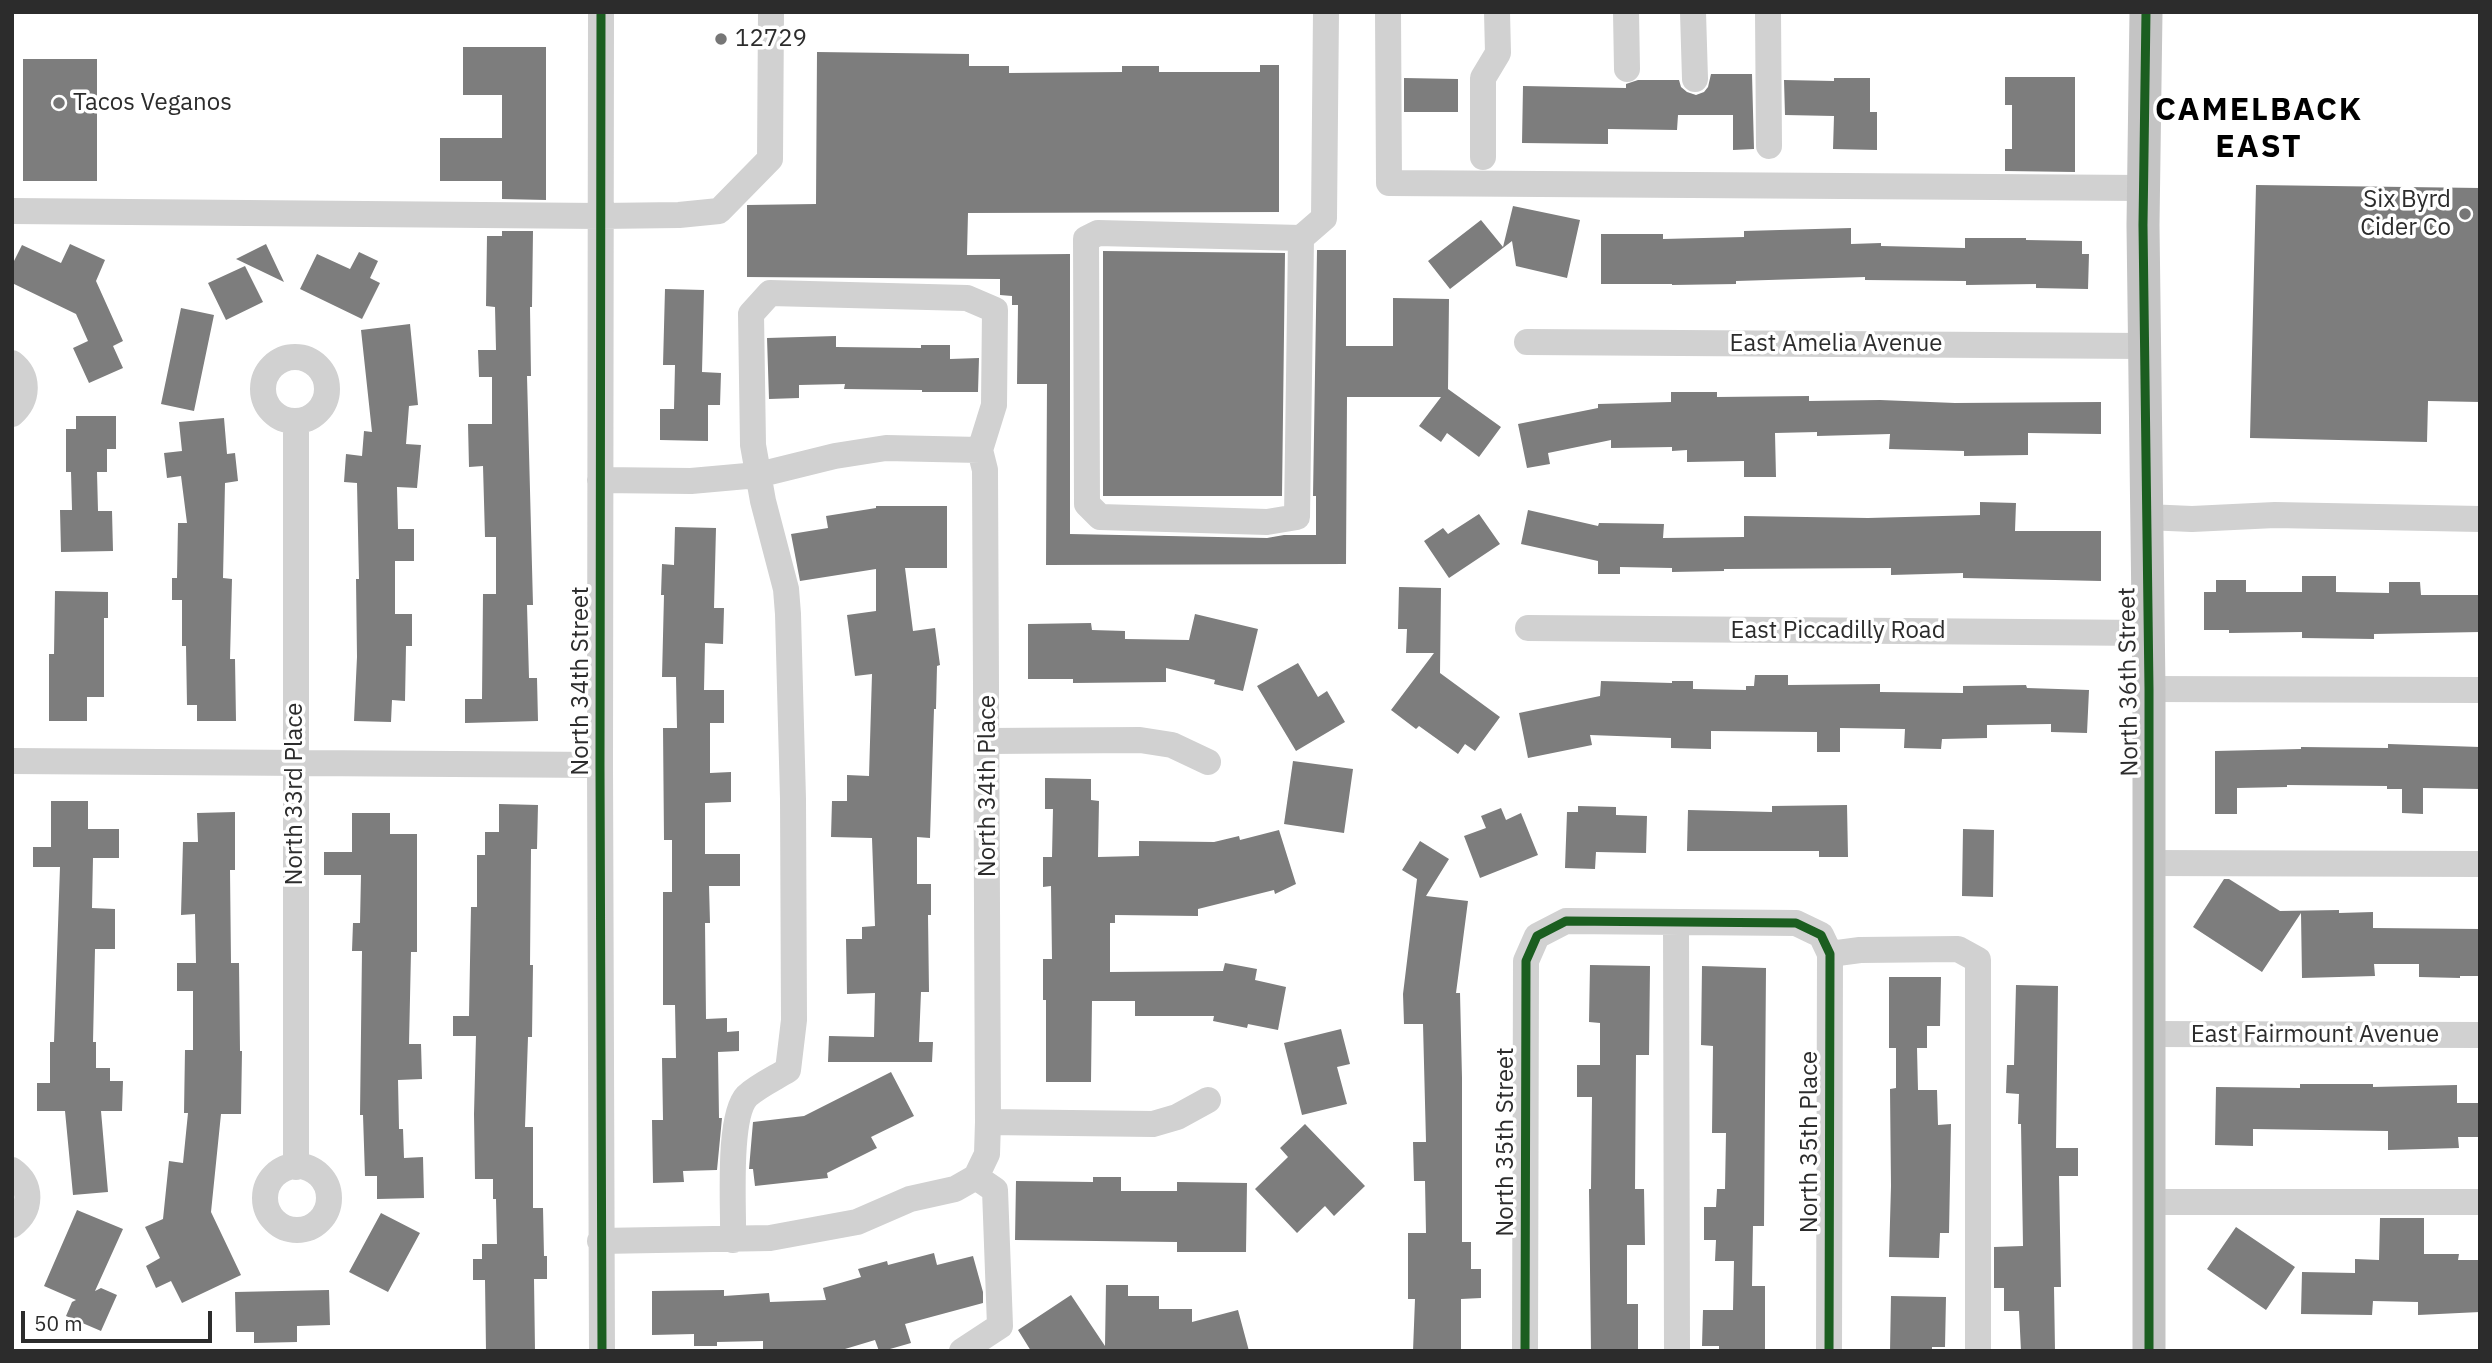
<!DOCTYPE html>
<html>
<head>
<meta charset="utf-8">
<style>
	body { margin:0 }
	#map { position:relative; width:2492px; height:1363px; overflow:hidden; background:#fff; font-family:"IBM Plex Sans",sans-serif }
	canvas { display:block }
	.frame { position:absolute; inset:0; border:14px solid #2c2c2c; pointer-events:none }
	.scale { position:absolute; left:21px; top:1311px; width:191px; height:32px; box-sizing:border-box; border:4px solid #2c2c2c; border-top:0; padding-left:9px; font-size:21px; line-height:24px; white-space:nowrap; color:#2c2c2c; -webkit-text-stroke:5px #fff; paint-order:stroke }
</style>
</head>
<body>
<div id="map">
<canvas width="2492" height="1363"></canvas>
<div class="frame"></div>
<div class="scale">50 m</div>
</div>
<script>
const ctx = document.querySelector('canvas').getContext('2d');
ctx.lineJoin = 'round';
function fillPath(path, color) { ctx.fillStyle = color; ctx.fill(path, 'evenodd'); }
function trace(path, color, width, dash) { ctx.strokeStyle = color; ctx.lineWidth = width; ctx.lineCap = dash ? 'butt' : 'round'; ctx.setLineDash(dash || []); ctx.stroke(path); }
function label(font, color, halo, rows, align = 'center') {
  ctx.font = font + ' "IBM Plex Sans",sans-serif'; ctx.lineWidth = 7; ctx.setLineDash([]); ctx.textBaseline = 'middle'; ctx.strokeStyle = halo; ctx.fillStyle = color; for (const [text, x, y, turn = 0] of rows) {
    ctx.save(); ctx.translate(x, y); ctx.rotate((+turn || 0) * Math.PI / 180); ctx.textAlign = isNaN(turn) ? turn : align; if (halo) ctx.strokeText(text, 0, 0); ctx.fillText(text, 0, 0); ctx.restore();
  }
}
fillPath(new Path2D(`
	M463 47H546V200L502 199V181H440V138H502V95H463Z
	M817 52 969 54V66H1009V73L1122 72V66H1159V72H1260V65H1279V212L968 213 967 255 1070 254V534L1267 538 1284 535H1316V496H1313L1317 250H1346V346H1393V298L1449 299 1448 389 1501 427 1479 457 1447 433 1441 442 1419 426 1441 397H1347L1346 564 1046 565 1047 384H1017L1018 305H1012V296L1000 295V279L747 277V205L816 204Z
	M23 59H97V181H23Z
	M1711 74H1752L1754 149 1733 150V115H1678L1677 130 1608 129V144L1522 143 1523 86 1626 88V84L1638 80H1679L1681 87 1687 92 1696 95 1704 92 1708 87Z
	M2005 77H2075V172L2005 171V149H2012V105H2005Z
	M1404 78 1458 79V112H1404Z
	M1834 78H1870V112H1877V150L1833 149 1834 116 1785 115 1784 80 1834 81Z
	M2256 185 2480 188V402L2428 401 2427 442 2250 438Z
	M1513 206 1580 220 1567 278 1516 266 1512 241 1450 289 1428 261 1481 220 1503 247Z
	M1851 228V244L1881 243V246L1965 248V238H2026V240L2082 241V254H2089L2088 289 2036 288V284L1966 285V281L1865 280V277L1736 281V284L1672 285V284H1601V234H1663V239L1744 237V231Z
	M502 231H533L532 307H530L531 376H527L533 605H527L529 678H537L538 721 465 723V699H482L483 594H496V537H485L483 466 469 467 468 424H492V377H479L478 350H496L495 307 486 306 487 236H502Z
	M70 244 105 260 96 281 123 341 113 346 123 368 89 383 73 348 88 341 76 314 12 283V265L22 245 61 263Z
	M266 244 284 282 236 259Z
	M1103 251 1285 253 1282 496H1103Z
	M359 252 378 261 370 278 380 283 362 319 300 289 317 254 350 269Z
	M245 266 263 302 226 320 208 283Z
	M665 289 704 290 702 372 721 373 720 405H708V441L660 440V409H674L675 365H663Z
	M181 308 214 315 194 411 161 404Z
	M410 324 418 405 409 406 406 444 421 445 417 488 397 487 398 529H414V561H395V614H412V646H406L405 701 392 700 391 722 354 721 357 657 356 579H359L357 483 344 482 346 454 362 456 364 431 372 432 361 330Z
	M836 336V347L921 348V345H950V359L979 358 978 392H922V390L844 389 845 384 799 385V398L769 399 767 338Z
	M1671 392H1717V397L1809 396V401L1880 400 1955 403 2101 402V434L2028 433V455L1964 456V451L1889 449 1890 434 1817 436V432L1775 433 1776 477H1744V461L1687 462V450L1672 451V447L1611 448V440L1548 453 1550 464 1527 468 1518 424 1598 408V404L1671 402Z
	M76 416H116V449H107V472H97L98 511H112L113 551 61 552 60 510H72L71 472H66V429H76Z
	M224 418 227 454 235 453 238 481 225 483 223 578 232 579 230 659H235L236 721H197V705H187L186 646H182V600H172V578H177L178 523H187L181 476 167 478 164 453 182 451 179 422Z
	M1980 502 2016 503 2015 531H2101V581L1963 578V573L1891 575V568L1724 569V571L1672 572V568L1620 567V574H1598V561L1521 544 1528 510 1598 526 1599 523 1664 524 1663 538 1744 537V516L1868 518 1980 515Z
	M876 506H947V568H905L913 631 935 628 940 665 937 666 936 709H934L930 838 917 837V884H931V915H928L929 992H921L919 1042H933L932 1062H828L829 1036 874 1037 875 993 847 994 846 939H862V927L875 926 872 838 831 837 832 801H847V775L869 776 872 674 855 676 847 615 876 611V569L800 581 791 534 828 528 826 516 876 508Z
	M1479 514 1500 544 1449 578 1424 541 1443 528 1448 534Z
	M675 527 716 528 714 608H724L723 644 705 643 704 690H724V723H710V773L731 772V802L705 803V854H740V886H709L710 923H705L706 1019 727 1018V1032L739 1031V1051L718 1052 719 1118H722L717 1170 683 1171 684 1182 653 1183 652 1120H663L662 1058H676L675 1005H663V892H672V840H664L663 728H677L676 677H662L664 595H661L662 564 674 565Z
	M2302 576H2336V592L2389 593V582H2420L2421 595H2480V632L2374 634V639L2302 638V632L2229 633V630H2204V592H2216V580H2246V592H2302Z
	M1399 587 1441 588 1440 673 1500 717 1475 751 1465 744 1458 754 1419 726 1416 729 1391 710 1434 653H1406L1407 629H1398Z
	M55 591 108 592V618H104V697H87V721H49V654H54Z
	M1195 614 1258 629 1243 691 1214 684 1215 680 1166 668V682L1073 683V679H1028V624L1091 623 1092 630 1125 631V639L1189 640Z
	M1298 663 1318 697 1327 691 1345 722 1296 751 1257 686Z
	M1755 675H1788V685L1880 684V692L1963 693V686L2026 685 2027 688 2089 690 2087 733 2051 732V724L1987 725V738L1942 739 1941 749 1904 748 1905 729 1840 728V752H1817V732L1711 731V749L1671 748V738L1590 735 1592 745 1528 758 1519 713 1600 696 1601 681 1672 683V681H1693V689L1746 690V686H1754Z
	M2388 744 2480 747V789L2423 788V814L2402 813V789H2387V786L2287 785V787L2237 788V814H2215V751L2301 749V747L2388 748Z
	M1293 761 1353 769 1344 833 1284 824Z
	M1045 778 1091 779V800L1099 801 1098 857 1139 856V841L1214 842 1239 836 1240 840 1279 830 1296 884 1275 894 1274 890 1198 909V916L1115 915V923H1110V972L1223 971 1225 963 1257 969 1255 980 1286 987 1278 1030 1248 1024 1247 1028 1213 1021 1214 1016H1135V1001H1092L1091 1082H1046V1000H1043V959H1052L1051 886 1043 887V857H1052L1053 809H1045Z
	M51 801H88V829H119V858H93L92 908 115 909V949H95L93 1042H96V1068H110V1081H123L122 1111H101L108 1192 73 1195 65 1111H37V1083H50V1042H54L60 867H33V847H51Z
	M499 804 538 805 537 849H531L530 965H533L532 1037H528L525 1127H533V1208H543L544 1256H547V1279H534L535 1351H486L485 1280H473V1259H482V1244H497L496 1199H493V1179H475L474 1114 476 1036H453V1016H469L471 907H477V855H485V832H499Z
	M1847 805 1848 857H1819V851H1687L1688 810 1772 812V806Z
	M1578 806 1616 807V815L1647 816 1646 853 1596 852 1595 869 1565 868 1567 812H1578Z
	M1501 808 1506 820 1521 813 1538 855 1480 878 1464 836 1486 828 1481 816Z
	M235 812V870H230L231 963H239L240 1051H242L241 1114H221L211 1212 241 1275 182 1303 171 1281 156 1288 146 1266 160 1258 145 1227 163 1219 169 1161 183 1163 188 1113H184L185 1050H193V991H177V963H196L195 914 181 915 183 842H198L197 813Z
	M352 813H390V834H417V952H411L409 1044H421L422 1079 398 1080 399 1129H403L404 1158 423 1157 424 1198 377 1199V1176H365L363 1115H360L362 951H352L353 923H360L361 875H324V852H352Z
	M1963 829 1994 830 1993 897 1962 896Z
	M1420 841 1449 859 1426 896 1468 901 1456 993H1460L1462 1078V1242H1471V1269H1481V1298L1461 1299V1351H1413L1415 1299H1408V1233H1426L1425 1181H1414L1413 1142H1426L1423 1024H1404L1403 994 1417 879 1402 870Z
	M2224 879H2229L2280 911 2339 910V913L2373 912V928L2480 929V976H2460V978L2419 977V964H2374L2375 976 2302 978 2301 913 2262 972 2193 927Z
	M1590 965 1650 966 1649 1055H1636L1635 1189H1644L1645 1245H1627V1304H1638V1351H1591L1589 1189H1591L1592 1097H1577V1065H1600V1023L1589 1022Z
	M1702 966 1766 968 1764 1226H1753L1752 1286H1765V1351H1719V1346H1702L1703 1310H1733L1734 1261H1715L1716 1240H1704V1207H1716L1717 1189H1725L1726 1133H1712L1713 1046 1701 1045Z
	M1889 977H1941L1940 1026H1927V1048H1917L1918 1090H1937L1938 1125 1951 1124 1949 1233H1940L1939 1258 1889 1257 1891 1186 1890 1089 1896 1088V1048H1889Z
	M2016 985 2058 986 2056 1148H2078V1176H2059L2061 1287H2054L2055 1351H2021L2019 1311H2004V1288H1994V1247L2023 1246 2021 1124H2018L2019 1094 2006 1093 2007 1065H2014Z
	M1341 1029 1350 1064 1337 1067 1347 1104 1302 1115 1284 1043Z
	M891 1072 914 1116 871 1137 877 1148 827 1173 828 1178 755 1186 753 1169H749L753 1122 804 1116Z
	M2300 1084H2373V1087L2457 1085V1103H2480V1137H2458L2459 1148 2388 1150V1131L2253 1129V1146L2215 1145 2216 1087 2300 1088Z
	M1305 1124 1365 1186 1334 1216 1325 1206 1297 1233 1255 1189 1288 1157 1280 1148Z
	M1093 1177H1121V1191H1177V1182L1247 1183 1246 1252H1177V1242L1015 1240 1016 1181 1093 1182Z
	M77 1210 123 1229 95 1291 101 1288 117 1295 101 1331 66 1316 72 1302 76 1300 44 1286Z
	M381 1213 420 1233 388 1292 349 1272Z
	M2380 1218H2424V1254H2459L2458 1260H2480V1312L2418 1315V1302L2373 1301 2372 1315 2301 1314 2302 1272 2355 1273V1259L2379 1260Z
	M2236 1227 2295 1267 2266 1310 2207 1269Z
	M934 1253 937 1265 973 1256 983 1292V1303L905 1324 911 1343 883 1351H879L875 1340 845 1349 763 1351V1341L717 1342V1346H694V1334L652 1335V1291L724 1290V1296L769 1293 770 1302 826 1300 823 1288 861 1277 858 1269 887 1261 888 1265Z
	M1106 1285H1128V1296H1159V1309H1192V1322L1238 1310 1249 1351H1031L1018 1330 1071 1295 1105 1346Z
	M329 1290 330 1325 297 1326V1342L254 1343V1332H236L235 1292Z
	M1891 1296 1946 1297 1945 1347H1932V1351H1890Z`), '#7d7d7d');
trace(new Path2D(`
	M601 12 600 765 602 1351
	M1388 12 1389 183 2144 188
	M1626 12 1627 69
	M1693 12 1695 79
	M1768 12 1769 146
	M1483 157V78L1498 53 1497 12
	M12 211 600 216 679 215 719 211 770 159 771 12
	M1301 238 1297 517 1267 522 1100 517 1087 504 1086 239 1098 233 1301 238 1324 218 1326 12
	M1527 342 2144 346
	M263 389a32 32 0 1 1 64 0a32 32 0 1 1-64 0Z
	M12 363C30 377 28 400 12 414
	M296 421V1167
	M980 450 985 470 988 1122
	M600 480 691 481 758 475 835 456 886 448 980 450
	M2146 517 2192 519 2275 515 2480 519
	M1528 628 2148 633
	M2149 689 2480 690
	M988 741 1140 740 1172 745 1208 762
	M12 761 600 765
	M2149 863 2480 864
	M1676 924 1677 1351
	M1830 954 1860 950 1958 949 1978 960V1351
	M2149 1034 2480 1035
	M265 1198a32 32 0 1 1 64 0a32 32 0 1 1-64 0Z
	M12 1170C33 1185 32 1210 12 1225
	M2149 1202H2480
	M733 1240C734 1210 727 1117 747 1096 758 1086 775 1078 788 1070L794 1020 793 799 788 614 786 589 763 501 753 445 751 314 770 293 967 298 995 310 994 405 980 450
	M600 1241 770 1238 857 1222 910 1199 955 1189 976 1177 987 1154 988 1122 1153 1124 1177 1117 1208 1100
	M962 1351 1000 1326 995 1190 976 1177
	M1525 1351 1526 961 1537 936 1566 921 1796 923 1821 935 1830 954 1829 1351`), '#d1d1d1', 26);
trace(new Path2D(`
	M2146 12 2143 225 2149 689V1351`), '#c4c4c4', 33);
trace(new Path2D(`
	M601 12 600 765 602 1351
	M2146 12 2143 225 2149 689V1351
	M1525 1351 1526 961 1537 936 1566 921 1796 923 1821 935 1830 954 1829 1351`), '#1b5e20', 9);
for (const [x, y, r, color] of [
	[721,39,7,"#767676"],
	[59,103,7,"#767676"],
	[2465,214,7,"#767676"]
]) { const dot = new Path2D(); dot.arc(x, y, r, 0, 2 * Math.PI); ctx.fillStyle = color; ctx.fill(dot); trace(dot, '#fff', 2.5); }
label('24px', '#2c2c2c', '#fff', [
	["12729",735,39],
	["Tacos Veganos",73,103],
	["Six Byrd",2451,200,"right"],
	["Cider Co",2451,228,"right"]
], 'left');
label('24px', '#2c2c2c', '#fff', [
	["East Amelia Avenue",1836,344],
	["East Piccadilly Road",1838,631],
	["North 34th Street",581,681,-90],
	["North 36th Street",2129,682,-91],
	["North 34th Place",988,786,-90],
	["North 33rd Place",295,794,-90],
	["East Fairmount Avenue",2315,1035],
	["North 35th Street",1506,1142,-90],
	["North 35th Place",1810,1142,-90]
]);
ctx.letterSpacing = '2px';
label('bold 32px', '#000', '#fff', [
	["CAMELBACK",2259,111],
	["EAST",2259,148]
]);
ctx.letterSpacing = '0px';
</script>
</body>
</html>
